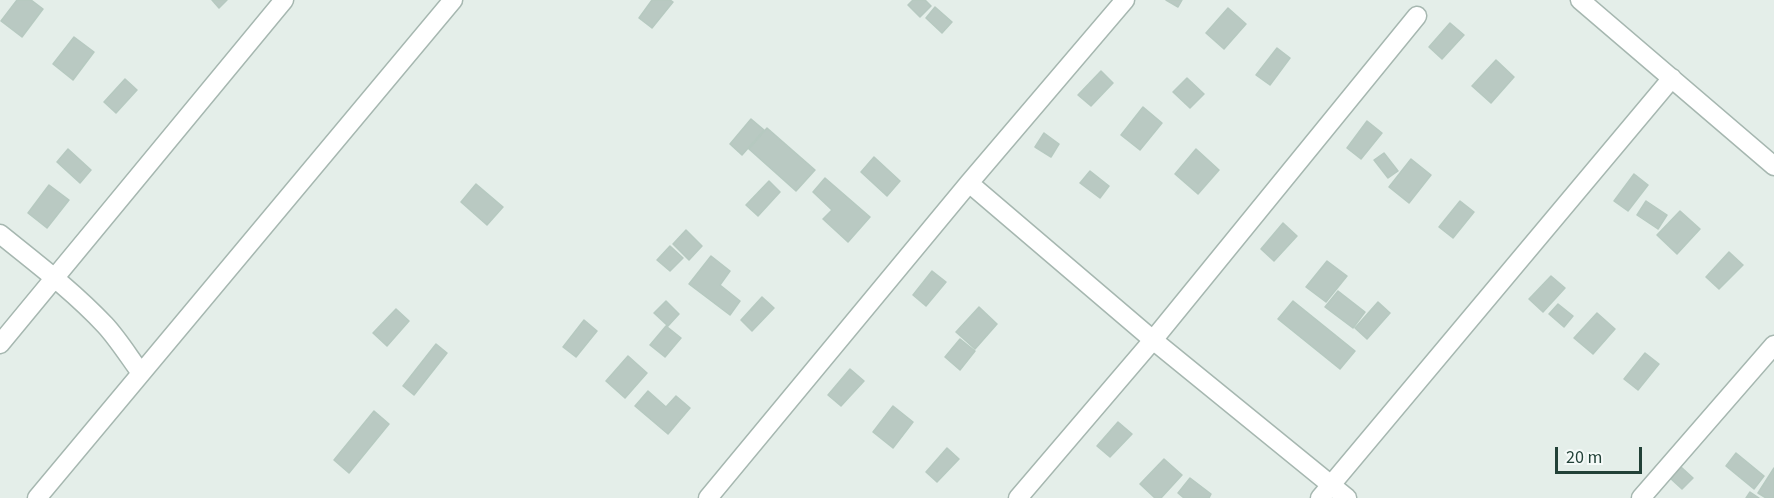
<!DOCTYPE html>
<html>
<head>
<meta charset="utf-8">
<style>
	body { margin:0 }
	#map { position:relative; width:1774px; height:498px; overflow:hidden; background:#e4eee9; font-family:"Source Sans 3",sans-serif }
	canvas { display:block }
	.scale { position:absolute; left:1555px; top:447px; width:87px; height:27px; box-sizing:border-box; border:3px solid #224137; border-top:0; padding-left:8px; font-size:18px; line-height:21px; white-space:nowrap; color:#224137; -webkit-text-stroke:4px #f5faf8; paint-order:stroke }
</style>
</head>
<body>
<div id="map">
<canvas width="1774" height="498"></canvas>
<div class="scale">20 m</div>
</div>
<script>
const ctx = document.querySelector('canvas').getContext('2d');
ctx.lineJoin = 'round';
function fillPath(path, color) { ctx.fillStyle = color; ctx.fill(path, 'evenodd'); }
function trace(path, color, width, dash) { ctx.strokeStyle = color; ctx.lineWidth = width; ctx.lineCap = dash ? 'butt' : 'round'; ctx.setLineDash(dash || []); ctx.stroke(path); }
const building = new Path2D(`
	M17 0H31L43 9 22 37 1 21Z
	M212 0H227L219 8Z
	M652 0H670L673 2 652 28 639 18Z
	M913 0H925L931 6 920 17 908 5Z
	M1166 0H1182L1178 7Z
	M935 7 952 22 942 33 926 18Z
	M1228 8 1246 24 1224 49 1206 33Z
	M1450 23 1464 35 1442 59 1429 47Z
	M74 37 94 52 73 80 53 64Z
	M1277 48 1290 58 1270 85 1256 75Z
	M1496 60 1514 77 1491 103 1472 86Z
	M1101 71 1113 83 1091 106 1078 95Z
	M1187 78 1204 94 1190 108 1173 92Z
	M125 79 137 90 116 113 104 102Z
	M1143 107 1162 123 1140 150 1121 135Z
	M751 119 764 130 742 155 730 144Z
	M1367 121 1382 133 1361 159 1347 148Z
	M767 128 815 170 796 191 749 149Z
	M1044 133 1059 144 1051 157 1035 147Z
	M68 149 91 170 80 183 57 162Z
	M1196 149 1219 170 1198 194 1175 174Z
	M1384 153 1398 171 1388 178 1374 160Z
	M874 157 900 181 887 196 861 172Z
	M1411 159 1431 175 1409 203 1389 187Z
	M1090 171 1109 186 1100 198 1080 183Z
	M1634 174 1648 185 1628 211 1614 201Z
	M825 178 870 217 848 242 823 219 832 210 813 192Z
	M769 181 780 192 758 216 746 205Z
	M476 184 503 207 487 225 461 202Z
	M49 185 69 200 47 228 28 213Z
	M1460 201 1474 212 1453 238 1439 227Z
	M1646 201 1667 215 1658 229 1637 215Z
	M1680 211 1700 229 1677 254 1657 235Z
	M1283 223 1297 236 1274 261 1261 249Z
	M686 230 702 246 689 260 673 244Z
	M670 246 683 258 670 271 657 260Z
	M1729 252 1743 265 1719 289 1706 277Z
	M711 256 730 271 720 285 740 301 730 315 689 284Z
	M1327 261 1347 276 1326 302 1306 287Z
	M932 271 946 282 926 306 913 295Z
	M1551 276 1565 288 1543 312 1529 299Z
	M1338 291 1365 312 1353 328 1325 307Z
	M762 297 774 308 752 331 741 320Z
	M666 301 679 314 668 326 654 313Z
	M1293 301 1355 351 1340 369 1278 319Z
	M1378 302 1390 313 1367 339 1355 328Z
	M1558 304 1573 316 1564 327 1549 314Z
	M979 307 997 324 975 349 956 332Z
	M396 309 409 321 387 346 373 333Z
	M1597 313 1615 329 1593 354 1574 338Z
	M584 320 597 331 576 357 563 347Z
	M666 326 681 338 665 357 650 345Z
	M960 339 975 351 960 370 945 357Z
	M436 344 447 353 414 395 403 386Z
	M1645 353 1659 364 1638 390 1624 379Z
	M628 356 647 373 625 398 606 381Z
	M850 369 864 381 841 406 828 395Z
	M648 391 666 407 676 396 690 408 668 434 635 406Z
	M893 406 913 422 893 448 873 432Z
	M374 411 389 424 349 473 334 460Z
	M1118 422 1132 434 1110 457 1097 446Z
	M947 448 959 459 937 482 926 472Z
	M1736 453 1764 476 1754 489 1726 466Z
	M1164 459 1182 475 1161 498H1155L1140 484Z
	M1681 467 1693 478 1682 489 1670 478Z
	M1774 468V498H1766L1758 493Z
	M1190 478 1211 494 1209 498H1184L1178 493Z
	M1750 492 1759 498H1746Z`);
fillPath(building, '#b9c9c2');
trace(building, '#b6c9c0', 1.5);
const minor = new Path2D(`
	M1580 0 1774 166
	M969 183 1153 340 1347 498
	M0 234C36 263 73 291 105 325 118 339 129 357 141 373
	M0 344 284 0
	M37 498 453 0
	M708 498 969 183 1125 0
	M1018 498 1153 340 1417 16
	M1320 498 1672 78
	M1641 498 1774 345`);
trace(minor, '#a6b7b0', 21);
trace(minor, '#fff', 18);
</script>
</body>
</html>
